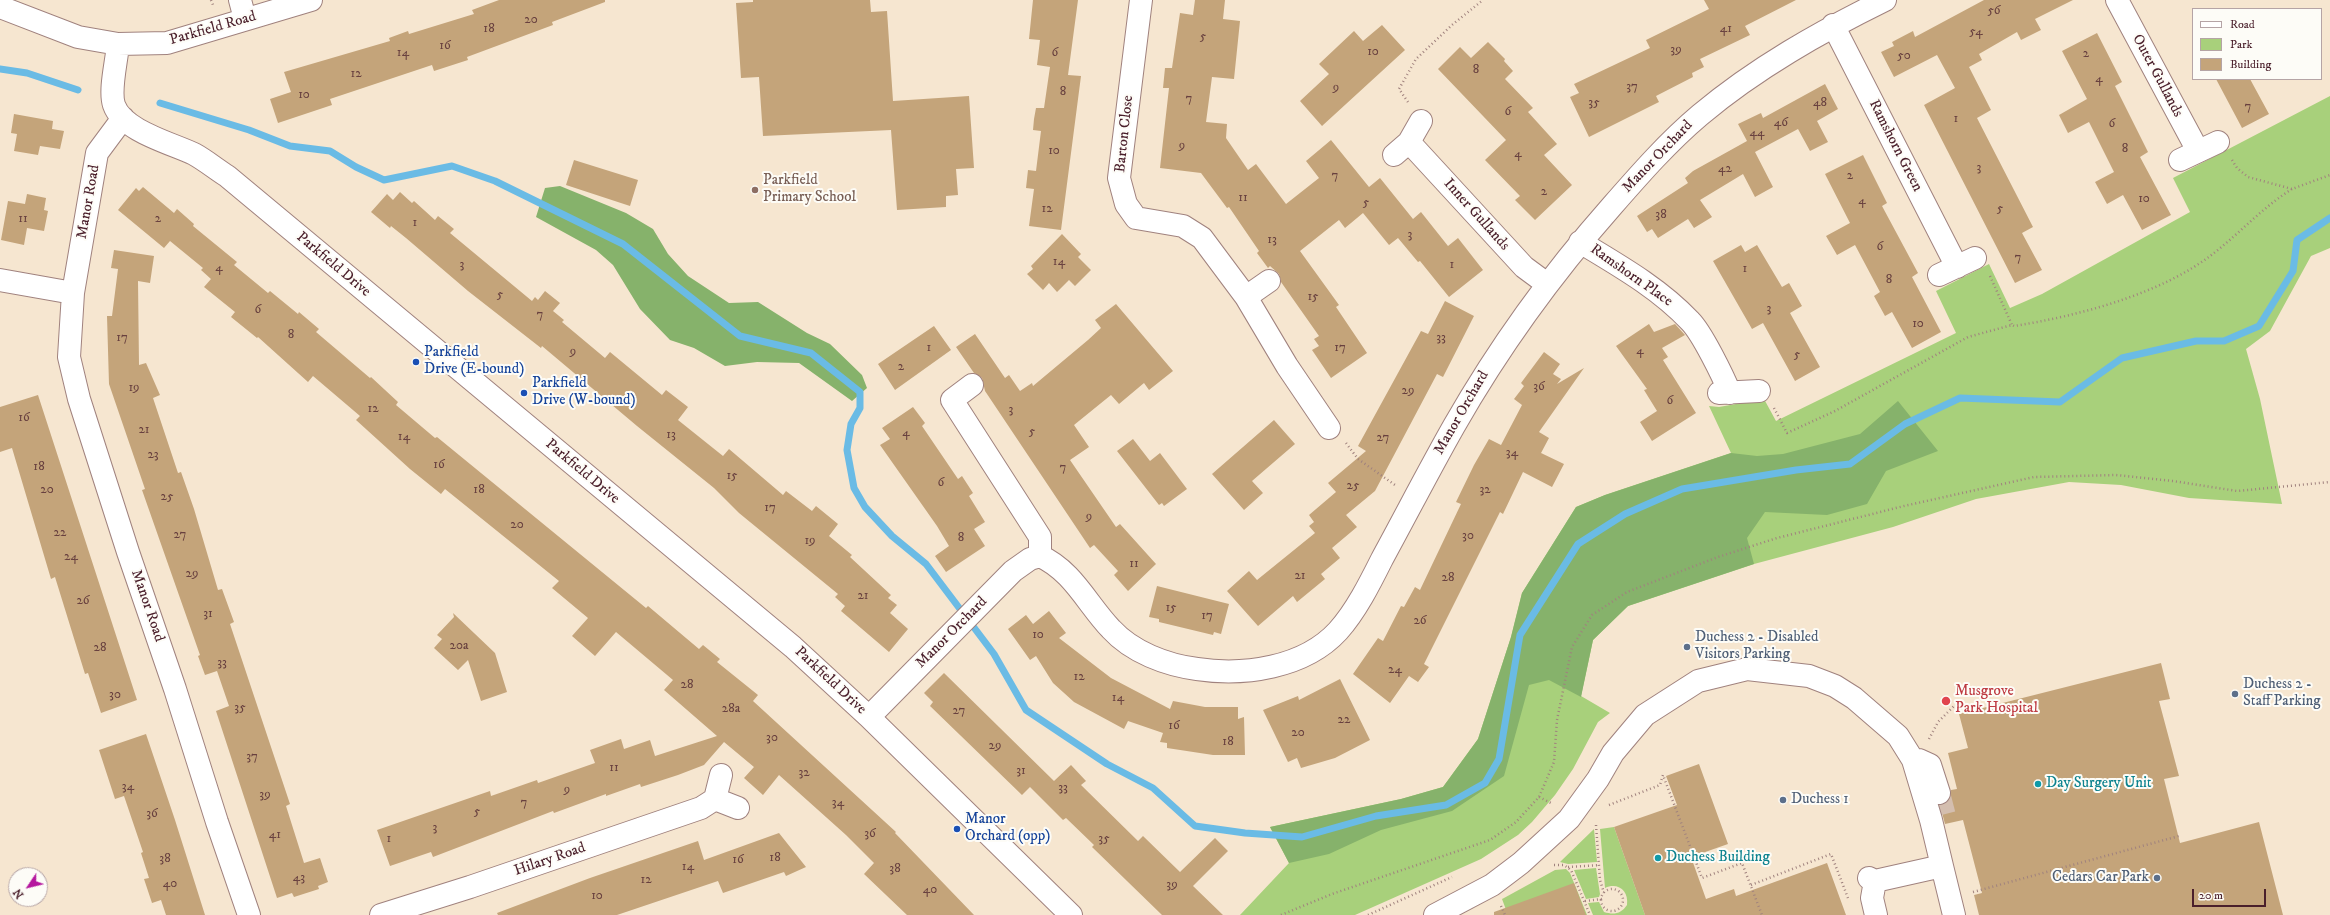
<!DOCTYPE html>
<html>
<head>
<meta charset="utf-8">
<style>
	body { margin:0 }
	#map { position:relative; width:2330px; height:915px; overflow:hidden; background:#f6e6d0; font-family:"IM FELL DW Pica",serif }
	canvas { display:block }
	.legend { position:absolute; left:2192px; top:8px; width:130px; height:72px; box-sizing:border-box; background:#fdfcf7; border:1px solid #b5a4a5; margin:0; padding:5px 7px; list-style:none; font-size:12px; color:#4a1f2b }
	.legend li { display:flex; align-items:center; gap:8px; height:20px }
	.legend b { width:20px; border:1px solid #b5a4a5 }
	.north { position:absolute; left:8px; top:867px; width:40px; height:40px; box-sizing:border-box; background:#fdfcf7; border:1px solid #b5a4a5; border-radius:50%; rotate:235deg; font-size:11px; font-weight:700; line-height:16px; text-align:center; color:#4a1f2b }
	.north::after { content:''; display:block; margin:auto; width:14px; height:18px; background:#b5179e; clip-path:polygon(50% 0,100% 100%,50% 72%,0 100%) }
	.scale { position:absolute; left:2192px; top:889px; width:74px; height:18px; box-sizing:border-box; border:2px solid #4a1f2b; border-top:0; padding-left:5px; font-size:12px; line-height:14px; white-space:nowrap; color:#4a1f2b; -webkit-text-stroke:3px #fdfcf7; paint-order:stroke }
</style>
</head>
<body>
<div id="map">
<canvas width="2330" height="915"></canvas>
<ul class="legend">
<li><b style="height:5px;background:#fff"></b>Road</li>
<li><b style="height:11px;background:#a8d07b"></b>Park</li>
<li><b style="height:11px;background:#c4a47a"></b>Building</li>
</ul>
<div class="north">N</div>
<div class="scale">20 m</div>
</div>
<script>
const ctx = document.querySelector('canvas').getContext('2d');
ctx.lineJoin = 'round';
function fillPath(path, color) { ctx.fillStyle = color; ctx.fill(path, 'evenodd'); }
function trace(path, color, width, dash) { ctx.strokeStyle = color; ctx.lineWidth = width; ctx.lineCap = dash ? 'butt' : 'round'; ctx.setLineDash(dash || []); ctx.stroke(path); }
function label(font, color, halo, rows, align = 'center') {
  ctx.font = font + ' "IM FELL DW Pica",serif'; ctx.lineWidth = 4; ctx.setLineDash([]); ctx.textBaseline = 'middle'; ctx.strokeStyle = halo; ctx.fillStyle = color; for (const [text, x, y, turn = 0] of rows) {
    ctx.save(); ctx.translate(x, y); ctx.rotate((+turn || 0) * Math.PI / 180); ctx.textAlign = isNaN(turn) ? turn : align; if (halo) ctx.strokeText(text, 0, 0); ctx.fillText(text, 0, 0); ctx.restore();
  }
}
fillPath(new Path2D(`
	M2330 96V248L2311 256 2270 331 2246 349 2260 399 2282 504 2189 498 2121 485 2069 482 1976 499 1893 527 1754 564 1628 606 1593 640 1581 696 1610 713 1598 722 1573 769 1555 795 1532 822 1518 835 1481 859 1355 915H1240L1289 863 1270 827 1401 799 1443 787 1478 739 1511 637 1522 593 1576 507 1605 495 1731 453 1709 406 1719 407 1764 399 1776 421 1956 333 1936 291 1989 264 2010 308 2042 294 2190 212 2173 178Z
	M1614 827 1645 915H1593L1588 903 1599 902 1604 912C1614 915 1621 914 1627 905 1629 891 1618 882 1605 888L1600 829Z
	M1594 829 1597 862 1568 864 1560 862Z
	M1596 868 1600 894 1599 897 1586 899 1574 870Z
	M1566 869 1570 873 1587 915H1508L1502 899 1504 898 1555 870Z`), '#a8d07b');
fillPath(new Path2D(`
	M560 186 626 213 653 229 668 254 688 276 729 303 758 302 807 333 830 344 862 375 867 388 852 401 799 363 757 362 725 366 694 348 670 340 640 309 613 265 596 250 536 217 545 188Z
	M1898 401 1938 451 1886 471 1867 504 1827 515 1765 512 1747 538 1754 564 1628 606 1593 640 1581 697 1549 680 1529 685 1504 776 1452 811 1381 830 1329 854 1289 863 1270 827 1401 799 1443 787 1478 739 1511 637 1522 593 1576 507 1605 495 1731 453 1757 456 1783 454 1860 434Z`), '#86b26b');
trace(new Path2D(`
	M0 69 27 73 78 90
	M160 103 249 130 290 146 330 151 356 167 384 180 452 166 495 181 623 244 740 336 811 353 860 392V408L851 424 847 450 854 488 865 507 892 536 926 564 994 654 1026 710 1107 764 1153 788 1195 826 1245 833 1302 837 1376 816 1446 805 1485 783 1499 759 1520 635 1578 544 1625 514 1682 489 1796 470 1850 464 1905 424 1960 398 2060 402 2122 358 2196 341H2224L2259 326 2293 271 2297 240 2330 218`), '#6abbe5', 7);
fillPath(new Path2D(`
	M499 0H605V2L552 22 553 25 467 57 468 60 434 71 432 65 330 99 332 105 278 123 270 99 291 92 284 72 390 41 389 38 408 31 409 34 474 14 472 10Z
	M753 0H870L871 12 887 11 893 101 969 96 974 168 956 169 958 195 946 196V207L897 210 891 130 763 136 759 77 741 78 736 3 753 2Z
	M1033 0H1078L1068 75 1081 76 1061 230 1029 226 1034 189 1026 188 1028 170 1036 171 1041 131 1033 130 1034 119 1036 108H1044L1050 67 1037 65 1040 40 1029 39Z
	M1195 0H1225L1223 19 1240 21 1234 79 1212 77 1206 122 1227 124 1226 138 1248 170 1256 164 1286 204 1319 178 1306 161 1331 140 1369 187 1380 178 1413 219 1421 212 1448 246 1458 238 1483 270 1449 297 1420 261 1418 262 1398 238 1389 245 1363 213 1345 228 1339 220 1300 251 1339 305 1336 307 1367 353 1331 378 1312 350 1319 346 1314 339 1319 336 1281 282 1279 274 1270 266 1268 268 1257 253 1259 251 1229 207 1227 208 1201 173 1160 168 1169 88H1163L1165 68H1172L1180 13 1193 15Z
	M1704 0H1796L1745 26 1750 35 1700 59 1704 67 1692 73 1693 77 1656 96 1659 102 1589 137 1570 97 1579 93 1574 84 1650 48 1646 40 1709 9Z
	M1984 0H2073L2035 19 2041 30 2021 40 2017 32 1979 54 1982 60 1969 67 1991 110 1977 118 2033 227 2022 233 2042 270 2015 283 1924 105 1955 88 1937 55 1894 77 1881 52 1894 46 1892 42 1913 31 1915 37Z
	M1382 25 1405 50 1322 126 1300 101 1329 74 1319 64 1354 31 1363 41Z
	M2097 33 2122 82 2115 86 2148 152 2140 157 2171 215 2142 230 2123 195 2107 204 2095 182 2114 172 2089 122 2068 133 2059 115 2087 99 2062 51Z
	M1488 42 1505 59 1504 61 1513 71 1505 79 1533 108 1528 112 1557 144 1544 155 1572 185 1535 220 1515 200 1520 196 1485 160 1506 140 1438 69 1460 47 1471 58Z
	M2216 79H2250L2269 114 2242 128Z
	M1825 84 1838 109 1817 121 1828 142 1810 151 1798 129 1755 152 1773 187 1755 197 1743 174 1700 200 1712 217 1694 228 1688 219 1658 238 1652 229 1647 232 1637 216 1688 183 1685 178 1693 171 1747 141 1738 124 1761 113 1763 118Z
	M14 114 53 121 52 129 64 131 60 149 40 146 38 155 14 151 17 134 11 133Z
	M1863 155 1887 203 1882 206 1918 273 1912 277 1941 332 1912 348 1892 312 1885 316 1874 296 1880 292 1855 245 1837 255 1826 236 1850 223 1825 174Z
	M574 160 638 180 630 206 566 185Z
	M143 187 174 213 177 209 194 224 193 226 237 262 234 265 268 293 270 291 298 314 299 312 319 329 316 332 370 378 371 377 398 402 396 405 435 438 437 437 646 608 648 606 699 649 703 645 720 659 717 662 758 695 753 701 896 832 895 833 974 915H907L864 874 874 863 846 835 779 775 763 795 744 778 754 767 724 742 704 765 678 775 641 787 640 784 606 796V794L554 813 553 811 433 857 431 852 390 866 377 830 490 791 491 796 537 780 538 783 595 763 590 750 621 739 624 749 650 740 655 756 717 736 664 690 673 680 616 632 595 656 572 636 588 618 552 588 559 581 445 489 441 494 410 469 356 420 360 416 313 376 308 382 258 337 257 338 231 317 235 312 204 287 211 279 201 270 203 268 170 241 164 248 118 210 136 188 139 191Z
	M400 192 412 203 414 201 435 220 438 216 454 229 450 233 532 301 535 297 538 300 545 291 560 303 553 311 564 320 562 322 605 358 610 352 662 395 666 390 688 407 678 420 723 456 729 449 783 495 786 491 812 511 816 506 838 524 829 536 852 555 850 557 891 595 888 598 897 605 890 613 908 629 889 652 841 611 845 606 835 597 838 594 739 513 714 488 637 426 542 346 541 348 468 291 406 238 391 226 390 228 371 212 387 194 393 200Z
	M27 194 46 198 44 210 48 211 44 231 27 228 24 245 1 240 8 201 25 204Z
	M1062 234 1081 254 1078 257 1091 270 1075 286 1069 280 1057 292 1049 283 1043 290 1027 274 1033 269 1031 266Z
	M1741 245 1745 252 1757 245 1782 287 1789 283 1802 306 1790 313 1820 367 1795 381 1763 323 1752 329 1713 261Z
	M114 250 154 256 150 283 138 281 139 365 146 363 160 395 153 398 178 473 181 472 194 509 218 590 222 589 234 622 230 624 290 804 286 806 304 863 320 858 328 882 318 886 319 889 294 897 292 893 277 898 216 711 229 706 217 671 205 675 198 656 200 655 142 490 145 489 109 384 107 316H112L118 269 111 268Z
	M1445 301 1474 316 1443 377 1437 374 1375 491 1346 515 1357 527 1332 548 1340 558 1321 574 1325 579 1297 602 1293 596 1258 626 1227 591 1249 571 1257 580 1315 533 1309 526 1314 522 1309 515 1336 492 1328 483 1366 451 1358 446 1421 331 1428 334Z
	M1116 304 1173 371 1149 390 1144 383 1119 404 1111 395 1074 425 1089 447 1070 460 1116 527 1120 524 1156 564 1128 591 1114 575 1118 571 1094 545 1090 548 985 391 982 378 974 373 956 347 975 334 1005 378 1009 375 1020 391 1032 383 1033 386 1088 340 1101 328 1095 320Z
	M1649 324 1654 332 1675 324 1685 335 1662 348 1668 357 1663 360 1696 413 1652 441 1640 422 1657 411 1644 390 1647 389 1616 346Z
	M934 326 951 350 895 390 878 364Z
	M1544 352 1560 364 1553 374 1561 379 1557 384 1584 368 1539 432 1549 438 1541 453 1564 464 1552 487 1523 472 1503 514 1500 512 1424 664 1429 667 1418 682 1409 676 1390 703 1353 674 1378 638 1383 641 1401 606 1404 607 1415 587 1420 590 1461 504 1456 502 1474 465 1489 439 1501 445 1522 405 1514 399 1524 386 1521 383Z
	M38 395 137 700 101 713 88 673 85 674 55 577 51 579 12 448 0 452V407Z
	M913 407 925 423 922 426 958 479 962 476 973 493 969 496 985 522 974 529 985 546 946 572 935 556 949 546 937 526 880 445 890 439 882 428Z
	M1274 420 1295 444 1252 481 1263 493 1244 510 1212 474Z
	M1133 439 1150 461 1160 453 1187 489 1164 506 1162 503 1159 505 1117 451Z
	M1157 586 1229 604 1221 634 1214 632 1213 635 1159 622V619L1149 617Z
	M1049 611 1066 633 1059 638 1111 678 1170 709 1173 701 1205 707H1238V719L1244 717 1245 755H1213L1167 748V743L1160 742 1163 733 1128 721 1124 729 1074 702 1053 683 1036 656 1030 660 1008 629 1026 615 1033 624Z
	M453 613 495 653 507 692 481 701 468 660 458 670 434 648 442 639 437 635 454 617Z
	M2161 663 2170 699 2159 701 2179 776 2164 779 2180 843 2259 822 2283 915H1979L1974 895 1982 893 1963 820 1945 824 1940 805 1948 802 1951 790 1957 789 1948 753 1968 748 1959 714Z
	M944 673 1054 781 1071 765 1086 781 1081 785 1138 841 1143 836 1180 872 1215 838 1228 851 1193 886 1223 915H1162L1092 847 1094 845 1066 818 1063 820 1030 787 1022 795 930 706 933 702 924 693Z
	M1340 679 1370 740 1335 758 1301 768 1297 758 1288 762 1263 710 1298 696 1299 700Z
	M146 734 175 820 205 915H166L161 900 152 903 144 879 149 878 141 853 143 852 124 796 115 799 99 750Z
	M1699 764 1728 844 1691 857 1706 899 1734 889 1736 896 1827 863 1846 915H1645L1614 827 1677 805 1666 776Z
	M779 833 806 867 786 876 784 872 723 893 718 881 617 915H498L497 913 590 878 698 841 704 860Z
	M1574 883 1586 915H1494V912Z`), '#c4a47a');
trace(new Path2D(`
	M1939 793 1947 824`), '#d4beaf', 22, [22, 11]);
const minor = new Path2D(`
	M240 0 245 19
	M1141 0 1119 178 1126 204 1136 218 1183 226 1202 238 1246 297 1287 366 1329 428
	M2117 0 2198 151
	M0 7 78 37 118 44 167 43 311 0
	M1833 25 1957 267
	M118 44C117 60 109 90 114 105 123 131 171 143 194 154 205 160 216 169 227 176L793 647 869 717 1071 915
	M123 118 97 153 73 293 69 357 79 399 128 552 175 689 217 822 249 915
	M1409 142 1524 267 1547 284
	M1394 155 1409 142 1421 121
	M2180 160 2218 142
	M1580 242C1618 265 1659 288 1690 321 1702 333 1723 376 1730 393
	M1939 275 1975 258
	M0 280 73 293
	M1246 297 1269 281
	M972 385 952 400 1040 537V556
	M1719 393 1759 391
	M869 717 1013 571 1030 559 1040 556C1073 571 1087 604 1111 629 1132 652 1166 665 1197 669 1244 676 1304 668 1338 631 1356 611 1370 583 1382 559 1406 515 1429 470 1454 426 1499 347 1552 274 1612 206 1640 174 1668 142 1700 115 1756 68 1820 32 1885 0
	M1913 760H1919L1930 765 1939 793
	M721 775 715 799 738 808
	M1942 866 1954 915
	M1875 881 1872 898 1876 915
	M381 915 470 887 701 808 715 799
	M1435 915 1492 885 1521 863 1569 819 1598 779 1613 753 1645 715 1698 681 1747 669 1809 676 1835 686 1854 698 1898 736 1913 760 1931 820 1942 866 1875 881 1869 878`);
trace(minor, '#a0827e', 24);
trace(new Path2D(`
	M211 0 213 5
	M1408 102 1399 89 1416 59 1452 25 1483 0
	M2232 160 2237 168 2248 177 2292 189 2330 175
	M1990 276 2012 325
	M1774 408 1787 433 1835 411 1968 337 2012 325 2014 326C2078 316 2162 294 2214 253 2241 232 2263 207 2292 189
	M1346 443 1358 459 1395 485
	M1929 739 1938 722 1954 706
	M1539 797 1551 803
	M1609 805 1660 785 1663 775 1702 878 1742 863 1762 915
	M1596 825 1600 880 1604 893
	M1554 865H1564L1571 870 1590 915
	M1568 867 1600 865
	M1751 885 1831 854 1848 898
	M1601 900a11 11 0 1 1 22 0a11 11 0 1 1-22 0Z
	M1973 892 2179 836
	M1585 901 1602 899
	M1501 906 1505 915
	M1281 915 1332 894 1490 840 1516 822 1539 797 1554 762 1557 720 1572 647 1592 615 1627 592 1718 557 1777 538 1904 506 2034 477 2116 475 2173 481 2237 491 2330 482
	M1368 915 1452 877`), '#a0827e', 2.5, [1, 3]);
trace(minor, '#fff', 22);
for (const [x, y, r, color] of [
	[755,190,4,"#8d6e63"],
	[416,362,4,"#1a4fb4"],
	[524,393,4,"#1a4fb4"],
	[1687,647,4,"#5c6f8a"],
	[2235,694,4,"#5c6f8a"],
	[1946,701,5,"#e0444e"],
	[2038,784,4,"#0f9aa8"],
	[1783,800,4,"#5c6f8a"],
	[957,829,4,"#1a4fb4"],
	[1658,858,4,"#0f9aa8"],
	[2157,878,4,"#5c6f8a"]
]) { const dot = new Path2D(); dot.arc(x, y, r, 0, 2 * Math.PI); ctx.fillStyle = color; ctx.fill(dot); trace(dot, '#fdfcf7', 1.5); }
label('13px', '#68403f', null, [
	["56",1994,11],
	["20",531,20],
	["18",489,29],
	["41",1726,29],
	["54",1976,32],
	["5",1203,37],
	["16",445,46],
	["39",1676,50],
	["10",1373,52],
	["14",403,53],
	["6",1055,53],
	["2",2086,54],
	["50",1904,56],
	["8",1476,70],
	["12",356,74],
	["4",2099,79],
	["37",1632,87],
	["9",1336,88],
	["8",1063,92],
	["10",304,95],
	["7",1189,99],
	["35",1594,103],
	["48",1820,103],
	["7",2248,107],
	["6",1508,112],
	["1",1956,119],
	["46",1781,123],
	["6",2112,124],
	["44",1757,133],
	["9",1182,146],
	["8",2125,149],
	["10",1054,151],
	["4",1518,154],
	["3",1979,168],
	["42",1725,169],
	["7",1335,176],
	["2",1850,176],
	["2",1544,192],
	["11",1243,198],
	["10",2144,199],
	["4",1862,201],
	["5",1366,203],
	["12",1047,209],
	["5",2000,209],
	["38",1661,215],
	["11",23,219],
	["2",158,219],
	["1",415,223],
	["3",1410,235],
	["13",1272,240],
	["6",1880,247],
	["7",2018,258],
	["14",1059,262],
	["3",462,265],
	["1",1452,265],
	["4",219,268],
	["1",1745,269],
	["8",1889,280],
	["5",500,295],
	["15",1313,297],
	["3",1769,309],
	["6",258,310],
	["7",540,315],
	["10",1918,324],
	["8",291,335],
	["17",122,338],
	["33",1441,338],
	["1",929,348],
	["17",1340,348],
	["4",1640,351],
	["9",573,352],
	["5",1797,355],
	["2",901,367],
	["36",1539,387],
	["19",134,388],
	["29",1408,391],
	["6",1670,401],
	["12",373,409],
	["3",1011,410],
	["16",24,418],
	["21",144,430],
	["5",1032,432],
	["4",906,433],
	["13",671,435],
	["14",404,437],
	["27",1383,438],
	["34",1512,453],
	["23",153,455],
	["16",439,465],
	["18",39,467],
	["7",1063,468],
	["15",732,476],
	["6",941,483],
	["25",1353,486],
	["20",47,490],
	["18",479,490],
	["32",1485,490],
	["25",167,497],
	["17",770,508],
	["9",1089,517],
	["20",517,525],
	["22",60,533],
	["27",180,535],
	["30",1468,536],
	["8",961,538],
	["19",810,541],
	["24",71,557],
	["11",1134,564],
	["29",192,574],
	["21",1300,576],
	["28",1448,578],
	["21",863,596],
	["26",83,601],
	["15",1171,608],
	["31",208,614],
	["17",1207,616],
	["26",1420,621],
	["10",1038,635],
	["20a",459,646],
	["28",100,648],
	["33",222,663],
	["24",1395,670],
	["12",1079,677],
	["28",687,685],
	["30",115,695],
	["14",1118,698],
	["35",240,708],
	["28a",731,709],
	["27",959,711],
	["22",1344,720],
	["16",1174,726],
	["20",1298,733],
	["30",772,738],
	["18",1228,742],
	["29",995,746],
	["37",252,757],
	["11",614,768],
	["31",1021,771],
	["32",804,773],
	["34",128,787],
	["33",1063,788],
	["9",567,790],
	["39",265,795],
	["7",524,803],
	["34",838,803],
	["5",477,812],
	["36",152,814],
	["3",435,828],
	["36",870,834],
	["41",275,835],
	["1",389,839],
	["35",1104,839],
	["18",775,858],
	["38",165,859],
	["16",738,860],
	["14",688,867],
	["38",895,869],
	["43",299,878],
	["12",646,880],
	["40",170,884],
	["39",1172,885],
	["40",930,890],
	["10",597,896]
]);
label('15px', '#4a1f2b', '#fdfcf7', [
	["Parkfield Road",213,29,-16],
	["Outer Gullands",2157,76,62],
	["Barton Close",1125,134,-84],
	["Ramshorn Green",1895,146,63],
	["Manor Orchard",1658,157,-46],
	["Manor Road",89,202,-80],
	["Inner Gullands",1476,215,48],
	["Parkfield Drive",333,265,40],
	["Ramshorn Place",1631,276,35],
	["Manor Orchard",1462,413,-60],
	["Parkfield Drive",582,472,40],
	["Manor Road",147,606,71],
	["Manor Orchard",952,633,-45],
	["Parkfield Drive",830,681,43],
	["Hilary Road",550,860,-19]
]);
label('15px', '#785e54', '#fdfcf7', [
	["Parkfield",763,181],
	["Primary School",763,198]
], 'left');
label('15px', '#164399', '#fdfcf7', [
	["Parkfield",424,353],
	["Drive (E-bound)",424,370],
	["Parkfield",532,384],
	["Drive (W-bound)",532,401],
	["Manor",965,820],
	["Orchard (opp)",965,837]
], 'left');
label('15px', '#4e5e75', '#fdfcf7', [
	["Duchess 2 - Disabled",1695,638],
	["Visitors Parking",1695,655],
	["Duchess 2 -",2243,685],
	["Staff Parking",2243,702],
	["Duchess 1",1791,800],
	["Cedars Car Park",2149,878,"right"]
], 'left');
label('15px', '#be3a42', '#fdfcf7', [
	["Musgrove",1955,692],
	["Park Hospital",1955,709]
], 'left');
label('15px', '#0d838f', '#fdfcf7', [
	["Day Surgery Unit",2046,784],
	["Duchess Building",1666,858]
], 'left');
</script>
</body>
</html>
